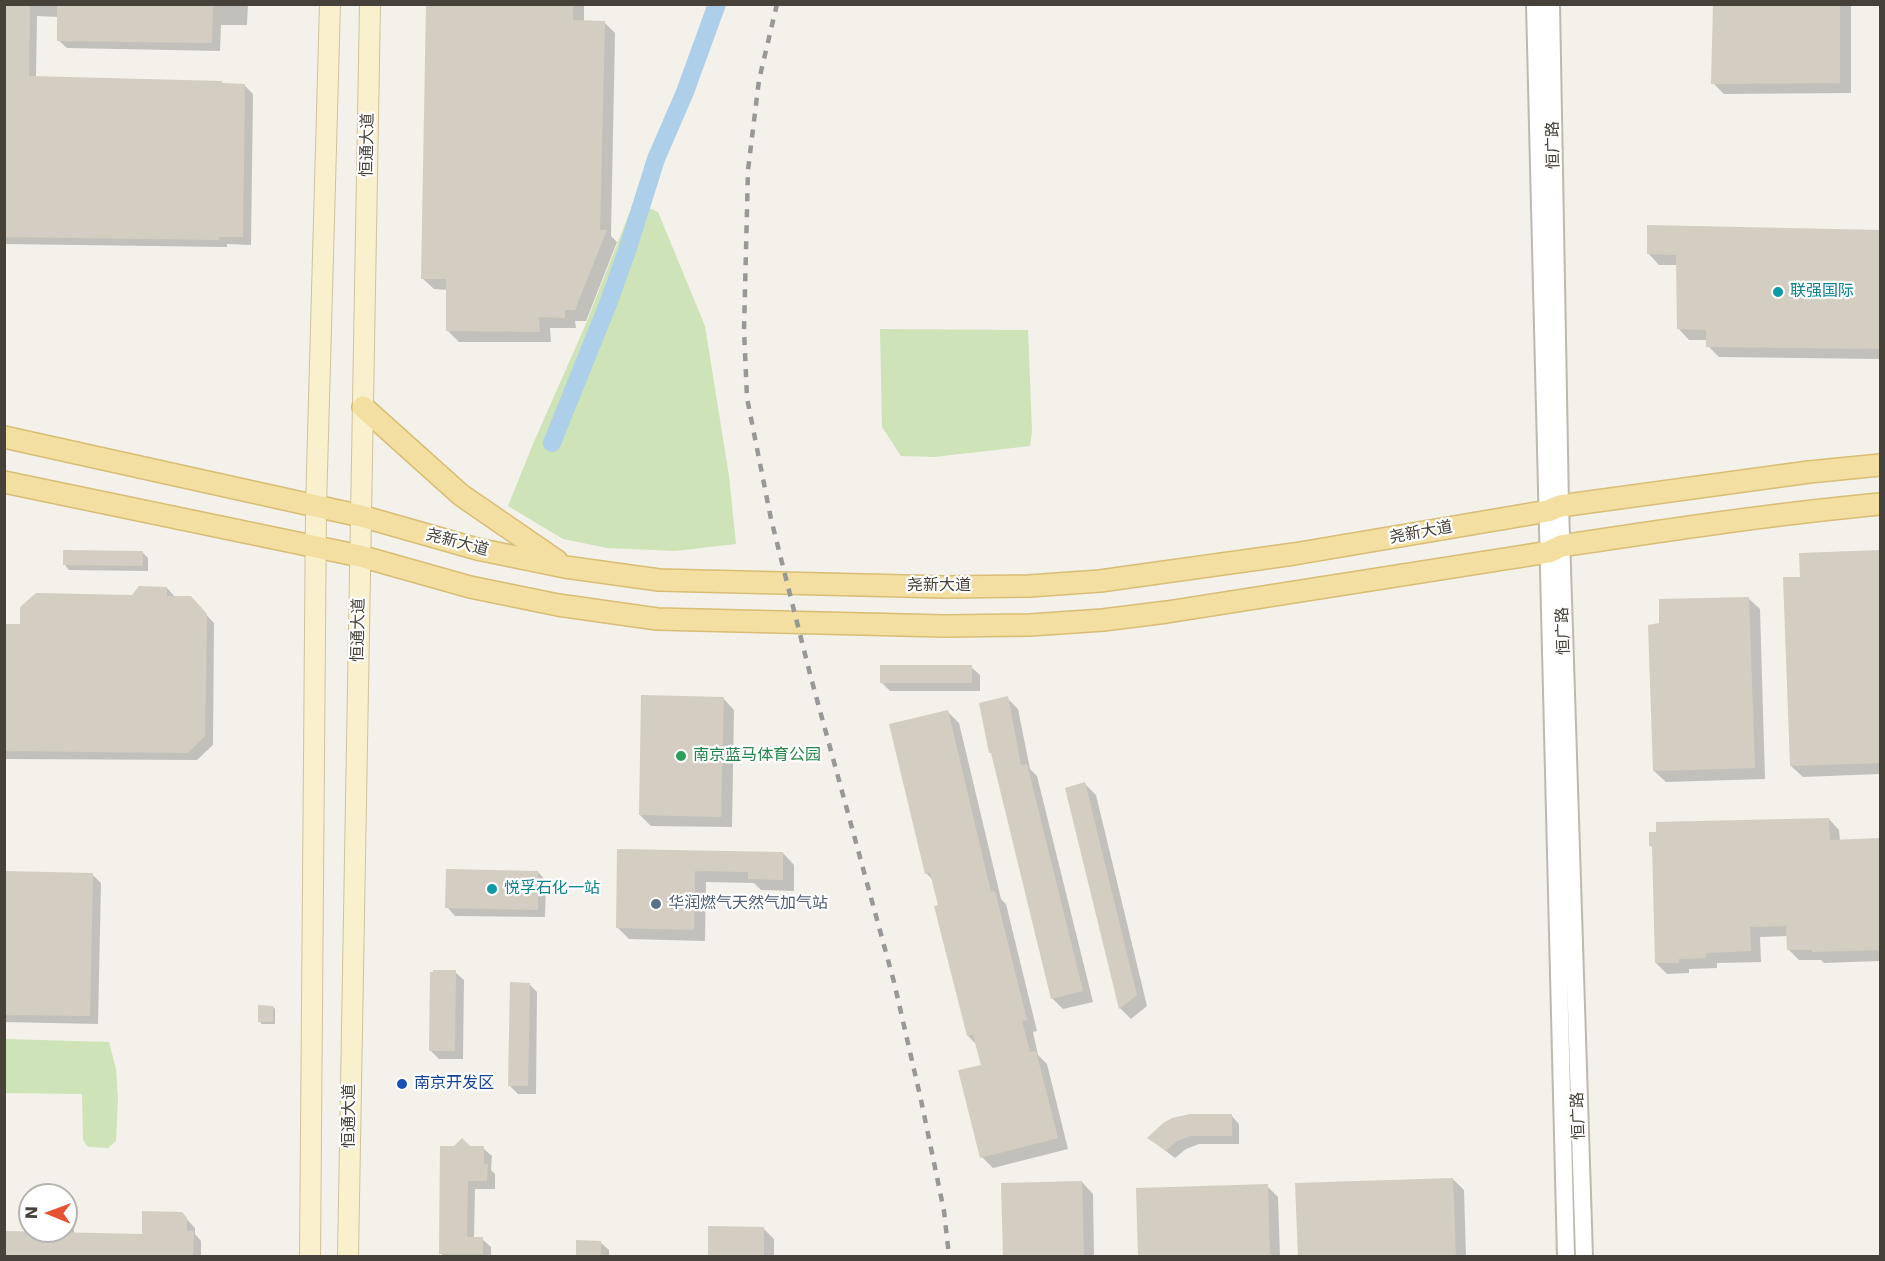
<!DOCTYPE html>
<html>
<head>
<meta charset="utf-8">
<style>
	body { margin:0 }
	#map { position:relative; width:1885px; height:1261px; overflow:hidden; background:#f3f1ea; font-family:"DejaVu Sans",sans-serif }
	canvas { display:block }
	.frame { position:absolute; inset:0; border:6px solid #474239; pointer-events:none }
	.north { position:absolute; left:18px; top:1183px; width:60px; height:60px; box-sizing:border-box; background:#fff; border:2px solid #b5b3b0; border-radius:50%; rotate:271deg; font-size:16px; font-weight:700; line-height:24px; text-align:center; color:#474239 }
	.north::after { content:''; display:block; margin:auto; width:21px; height:27px; background:#e45231; clip-path:polygon(50% 0,100% 100%,50% 72%,0 100%) }
</style>
</head>
<body>
<div id="map">
<canvas width="1885" height="1261"></canvas>
<div class="frame"></div>
<div class="north">N</div>
</div>
<script>
const ctx = document.querySelector('canvas').getContext('2d');
ctx.lineJoin = 'round';
function fillPath(path, color) { ctx.fillStyle = color; ctx.fill(path, 'evenodd'); }
function trace(path, color, width, dash) { ctx.strokeStyle = color; ctx.lineWidth = width; ctx.lineCap = dash ? 'butt' : 'round'; ctx.setLineDash(dash || []); ctx.stroke(path); }
function label(font, color, halo, rows, align = 'center') {
  ctx.font = font + ' "DejaVu Sans","Noto Sans SC",sans-serif'; ctx.lineWidth = 4.5; ctx.setLineDash([]); ctx.textBaseline = 'middle'; ctx.strokeStyle = halo; ctx.fillStyle = color; for (const [text, x, y, turn = 0] of rows) {
    ctx.save(); ctx.translate(x, y); ctx.rotate((+turn || 0) * Math.PI / 180); ctx.textAlign = isNaN(turn) ? turn : align; if (halo) ctx.strokeText(text, 0, 0); ctx.fillText(text, 0, 0); ctx.restore();
  }
}
fillPath(new Path2D(`
	M634 201 658 212 705 326 729 476 736 544 675 551 607 548 563 539 508 506 533 444 585 326Z
	M880 329 1028 330 1032 431 1030 446 934 457 901 456 882 427Z
	M5 1039 109 1042 116 1069 118 1099 116 1141 108 1148 88 1147 83 1140 82 1094 5 1093Z`), '#cee3b7');
fillPath(new Path2D(`
	M4 4H248L247 25H221L220 51 67 48 58 40 59 17 37 16 36 78 245 86 253 94 251 245 227 244V247L4 244Z
	M428 4H584V22H604L615 33 611 236 617 242 586 321H575L576 328H550L551 342H459L448 331V290L434 289 422 278Z
	M1715 4H1851V93L1724 94 1713 83Z
	M1880 232V359L1719 357 1708 346V340H1689L1678 328V265H1659L1648 253Z
	M142 552 148 558V571L69 570 64 564Z
	M1880 552V774L1803 777 1791 766Z
	M167 588 175 597 199 607 214 623 213 745 197 760 4 759V626H21Z
	M1748 598 1760 609 1765 779 1666 782 1654 771Z
	M971 667 980 675V691H890L882 683Z
	M723 698 734 710 732 827 651 826 640 815Z
	M1007 698 1018 709 1030 769 1037 776 1093 1002 1063 1009 1052 998 993 755 990 752Z
	M948 712 959 723 1001 899 1006 904 1037 1031 1033 1032 1038 1055 1047 1064 1068 1149 993 1168 982 1157V1066L976 1044 968 1036 940 906 933 880 926 873Z
	M1085 784 1096 795 1147 1006 1131 1019 1120 1008 1067 789Z
	M1829 819 1839 830 1840 841 1880 840V961L1824 963 1821 960H1799L1788 949V936L1760 937 1761 962 1717 963V968L1689 969V973L1667 974 1656 963 1654 849 1651 846Z
	M619 850 783 853 794 865V891L761 890 754 883 706 882 705 941 629 939 618 928Z
	M538 872 546 881 545 917 455 916 447 907Z
	M4 873 92 874 101 883 98 1024 4 1022Z
	M455 972 464 980 463 1059H439L431 1051Z
	M529 984 537 992 536 1094H518L510 1086Z
	M273 1007 275 1009V1024H262L259 1021Z
	M1231 1115 1239 1124V1144H1199L1186 1149 1175 1158 1149 1138Z
	M469 1148H483L492 1156 491 1170 495 1174V1189H475L474 1238 482 1239 491 1247V1256H444L440 1253Z
	M1453 1179 1464 1190 1466 1256H1299Z
	M1082 1182 1093 1194 1094 1256H1004Z
	M1267 1186 1278 1197 1280 1256H1140Z
	M181 1213 195 1228V1234L201 1241V1256H4L24 1233V1216H30V1231H66V1217L74 1225V1234L143 1235Z
	M764 1229 774 1239V1256H709Z
	M600 1242 609 1250V1256H577Z`), '#0003');
trace(new Path2D(`
	M552 443 608 304 628 248 656 159 685 92 717 4`), '#adcfe9', 18);
fillPath(new Path2D(`
	M4 4H30L29 76 222 81V83L245 84 243 237H219V240L4 237Z
	M57 4H213L212 43 57 41Z
	M426 4H573V20L605 21 600 230H607L575 310H565V318L539 317 540 332 446 331V279H421Z
	M1713 4H1840V83L1711 84Z
	M1647 225 1881 230V349L1706 347V330L1677 329 1676 255 1647 254Z
	M63 550 143 551V566L63 565Z
	M1881 550V763L1790 766 1783 577H1800L1799 553Z
	M139 586 167 587V596H191L207 614 205 736 188 753 4 751V624H20V607L36 593 132 595Z
	M1749 597 1755 768 1653 771 1648 625 1659 623V599Z
	M880 665H972V683H880Z
	M641 695 724 697 721 817 639 815Z
	M1008 696 1021 765 1027 764 1083 991 1051 999 991 753H989L979 703Z
	M948 710 991 892 995 891 1027 1020 1022 1021 1030 1052 1036 1051 1058 1138 980 1158 958 1070 981 1065 973 1035 967 1036 934 906 938 905 930 873 925 874 889 724Z
	M1085 782 1137 995 1119 1009 1065 788Z
	M1829 818 1830 840 1881 838V950L1812 952V950H1787L1786 926 1750 927 1751 951 1706 953V958L1679 959V963H1655L1652 846H1649V832H1656V822Z
	M617 849 783 852V880L748 879V872L695 871 694 930 616 928Z
	M446 869 538 871V910L445 908Z
	M4 871 93 873 90 1016 4 1015Z
	M433 970H456L455 1051H429L430 972H433Z
	M510 982 530 983 528 1086H508Z
	M258 1005 273 1006V1022H258Z
	M1190 1114H1232V1136H1190L1177 1141 1166 1151 1147 1138 1163 1123 1172 1118Z
	M462 1138 470 1146H484V1164H488L487 1181H468L467 1237H483V1254H439L440 1146H454Z
	M1453 1178 1456 1257H1298L1295 1183Z
	M1082 1181 1084 1257H1003L1001 1183Z
	M1268 1184 1270 1257H1138L1136 1188Z
	M142 1211 182 1212 187 1218V1231H194L193 1257H4V1231L142 1234Z
	M708 1226 764 1227V1257H708Z
	M576 1240 601 1241V1257H576Z`), '#d4cdc1');
const tertiary = new Path2D(`
	M1535 4 1566 1256
	M1551 4 1560 506 1584 1256`);
const secondary = new Path2D(`
	M310 1256 316 507 330 4
	M348 1256 370 4`);
const primary = new Path2D(`
	M363 407 461 495 557 561
	M4 437 361 516 477 549 565 567 659 580 944 587 1029 586 1100 581 1294 554 1548 511 1560 506 1809 472 1880 465
	M4 482 360 556 470 587 558 605 657 619 944 626 1030 625 1103 620 1167 612 1549 552 1561 546C1667 530 1773 514 1880 504`);
trace(tertiary, '#beb9ad', 20);
trace(secondary, '#cec39e', 22);
trace(primary, '#d8bd74', 24);
trace(tertiary, '#fff', 16);
trace(secondary, '#f9f0ce', 20);
trace(primary, '#f4dfa2', 21);
trace(new Path2D(`
	M777 4 759 80 748 170 744 330 747 398 771 519 810 674 894 982 921 1100 944 1211 949 1256`), '#989898', 4.5, [8, 8]);
for (const [x, y, r, color] of [
	[1778,292,6,"#0f9aa8"],
	[681,756,6,"#2e9e5b"],
	[492,889,6,"#0f9aa8"],
	[656,904,6,"#5c6f8a"],
	[402,1084,6,"#1a4fb4"]
]) { const dot = new Path2D(); dot.arc(x, y, r, 0, 2 * Math.PI); ctx.fillStyle = color; ctx.fill(dot); trace(dot, '#fff', 2); }
label('16px', '#474239', '#fff', [
	["恒通大道",368,145,-89],
	["恒广路",1554,145,-91],
	["尧新大道",1421,533,-10],
	["尧新大道",457,543,15],
	["尧新大道",939,586],
	["恒通大道",359,630,-89],
	["恒广路",1564,631,-92],
	["恒通大道",350,1116,-90],
	["恒广路",1579,1116,-92]
]);
label('16px', '#0d838f', '#fff', [
	["联强国际",1790,292],
	["悦孚石化一站",504,889]
], 'left');
label('16px', '#27864d', '#fff', [
	["南京蓝马体育公园",693,756]
], 'left');
label('16px', '#4e5e75', '#fff', [
	["华润燃气天然气加气站",668,904]
], 'left');
label('16px', '#164399', '#fff', [
	["南京开发区",414,1084]
], 'left');
</script>
</body>
</html>
